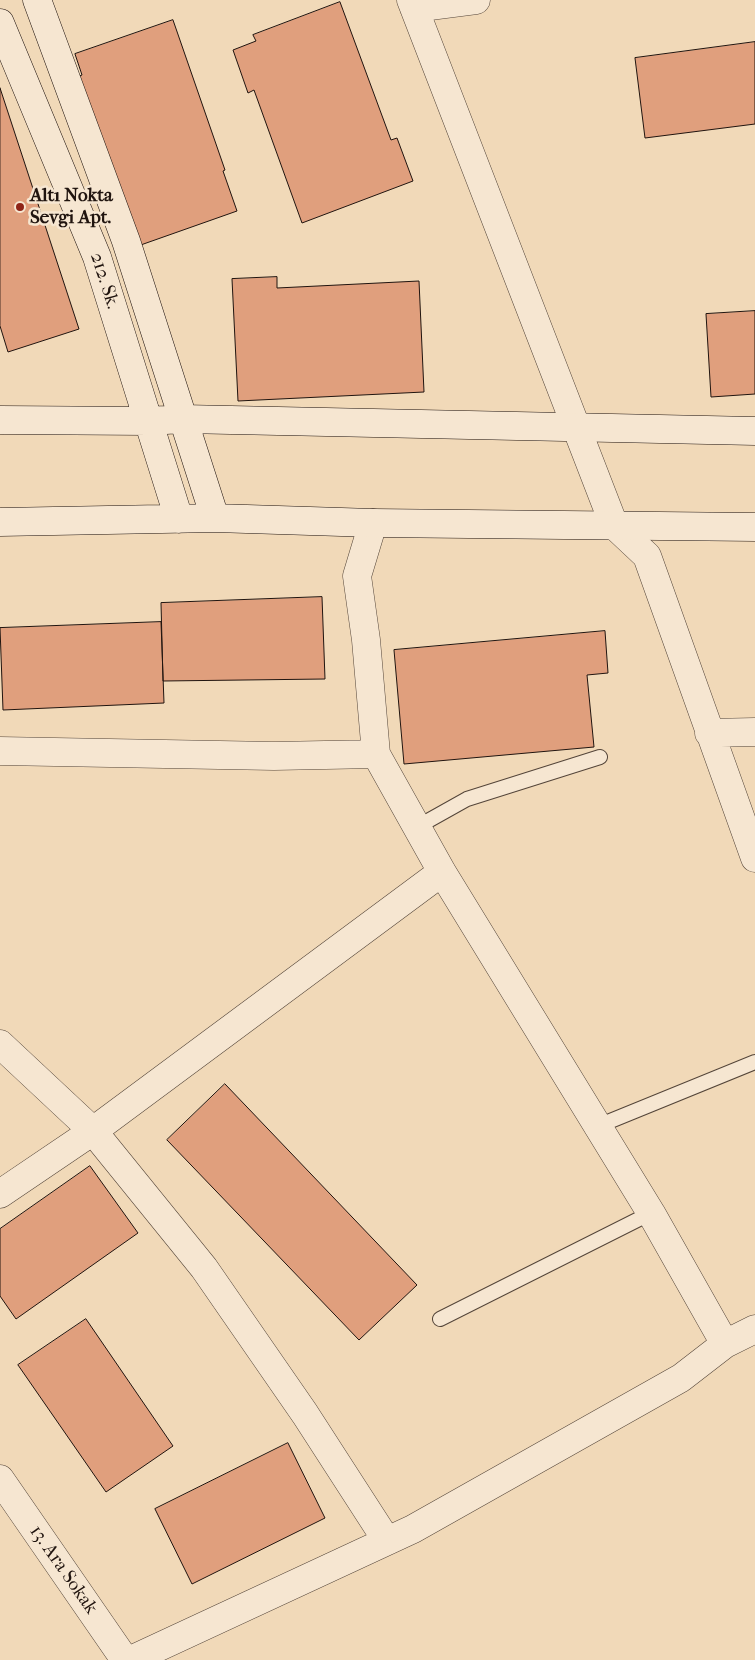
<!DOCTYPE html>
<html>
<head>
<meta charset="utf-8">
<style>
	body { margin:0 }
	canvas { display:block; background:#f1d9b8 }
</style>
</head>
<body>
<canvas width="755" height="1660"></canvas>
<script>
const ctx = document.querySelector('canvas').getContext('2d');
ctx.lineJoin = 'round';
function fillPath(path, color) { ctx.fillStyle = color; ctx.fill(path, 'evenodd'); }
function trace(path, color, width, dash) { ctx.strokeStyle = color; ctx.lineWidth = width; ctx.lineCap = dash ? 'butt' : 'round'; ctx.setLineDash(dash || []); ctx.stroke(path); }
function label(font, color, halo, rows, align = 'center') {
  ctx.font = font + ' "IM FELL French Canon",serif'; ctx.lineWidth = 5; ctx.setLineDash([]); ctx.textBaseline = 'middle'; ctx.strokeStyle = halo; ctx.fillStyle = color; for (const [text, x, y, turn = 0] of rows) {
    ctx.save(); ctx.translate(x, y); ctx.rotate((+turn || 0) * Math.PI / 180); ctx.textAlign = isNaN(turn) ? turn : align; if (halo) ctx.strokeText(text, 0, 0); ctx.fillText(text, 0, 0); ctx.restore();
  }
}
const building = new Path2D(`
	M340 2 391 140 397 138 413 181 302 223 254 90 248 93 233 50 256 41 253 35Z
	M173 20 225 170 223 171 237 211 135 247 72 79 82 75 75 54Z
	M755 42V124L645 138 635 58Z
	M0 88 79 329 8 352 0 326Z
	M277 277V288L419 281 424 392 238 401 232 279Z
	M755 311V394L711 397 706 314Z
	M322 597 325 679 163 681 161 603Z
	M161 622 164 703 3 710 0 628Z
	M605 631 608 673 587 675 594 747 404 764 394 650Z
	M225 1084 417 1285 359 1340 167 1140Z
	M90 1166 138 1233 16 1319 0 1296V1229Z
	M86 1319 173 1446 106 1492 18 1365Z
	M288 1443 325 1518 192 1584 155 1509Z`);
fillPath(building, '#e09f7d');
trace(building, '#20140f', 1);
const lane = new Path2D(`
	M417 827 467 799 600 757
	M598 1126 755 1062
	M440 1319 651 1213`);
const street = new Path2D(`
	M411 0 614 525 647 556 755 858
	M414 8 476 0
	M373 523 357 576 366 640 376 754 442 872 651 1213 725 1344
	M709 733 755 732
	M0 751 274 756 376 754
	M0 1044 93 1131 204 1268 305 1414 387 1541
	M0 1194 93 1131 442 872
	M0 1479 125 1660
	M131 1660 413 1529 681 1378 725 1344 755 1329`);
const secondary = new Path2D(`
	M37 0 126 241 215 518
	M0 23 97 257 179 519
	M0 420 148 421 183 419 755 431
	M0 522 215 518 373 523 755 527`);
trace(lane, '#544539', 16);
trace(street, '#544539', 29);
trace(secondary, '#20140f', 29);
trace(lane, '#f6e6d1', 14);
trace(street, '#f6e6d1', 28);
trace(secondary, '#f6e6d1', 28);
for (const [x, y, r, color] of [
	[20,207,5,"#8f2418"]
]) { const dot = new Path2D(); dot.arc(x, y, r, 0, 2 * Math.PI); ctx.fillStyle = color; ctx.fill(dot); trace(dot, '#f6e6d1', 2); }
label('bold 19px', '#20140f', '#f6e6d1', [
	["Altı Nokta",30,196],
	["Sevgi Apt.",30,218]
], 'left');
label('19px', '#20140f', '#f6e6d1', [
	["212. Sk.",104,281,72],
	["13. Ara Sokak",63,1570,55]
]);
</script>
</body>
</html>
